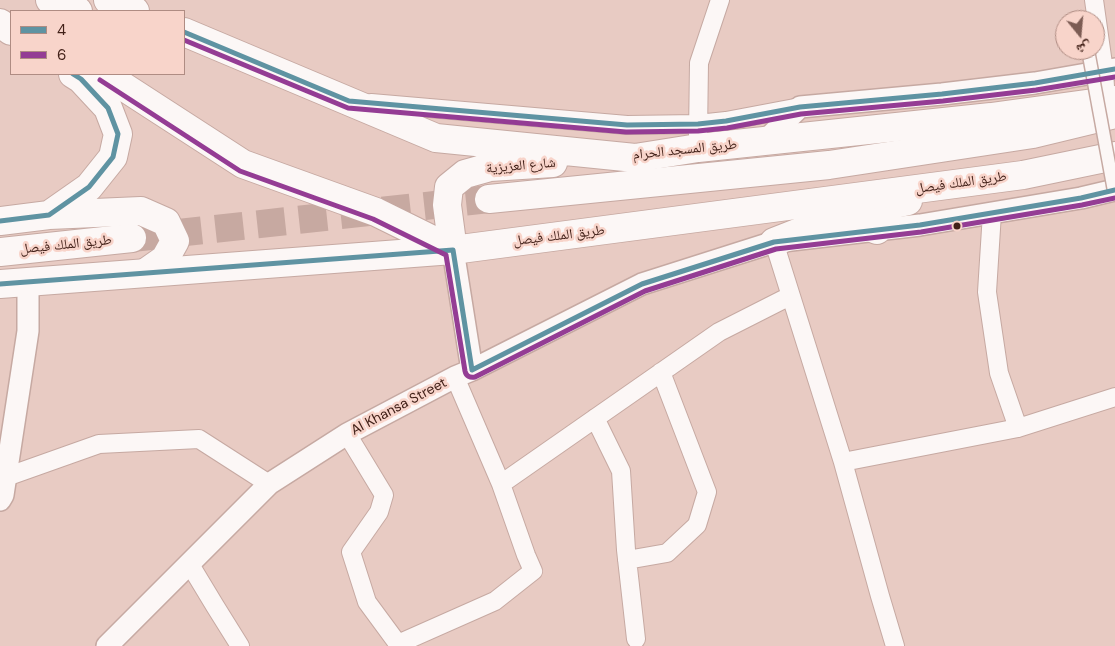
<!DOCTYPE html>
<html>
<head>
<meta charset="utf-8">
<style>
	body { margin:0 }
	#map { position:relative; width:1115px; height:646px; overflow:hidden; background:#e8cbc3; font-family:"DM Sans","Noto Naskh Arabic",sans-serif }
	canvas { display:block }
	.legend { position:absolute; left:10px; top:10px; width:175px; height:65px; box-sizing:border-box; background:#f8d4ca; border:1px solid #af8c83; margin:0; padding:6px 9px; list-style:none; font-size:15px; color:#422119 }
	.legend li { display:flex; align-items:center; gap:10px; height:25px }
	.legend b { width:25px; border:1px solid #af8c83 }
	.north { position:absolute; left:1055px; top:10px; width:50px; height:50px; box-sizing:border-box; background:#f8d4ca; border:1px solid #af8c83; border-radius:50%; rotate:163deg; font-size:14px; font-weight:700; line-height:20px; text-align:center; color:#422119 }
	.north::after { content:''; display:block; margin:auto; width:18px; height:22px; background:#7c5c54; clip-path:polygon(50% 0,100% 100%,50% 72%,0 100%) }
</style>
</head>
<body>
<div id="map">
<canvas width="1115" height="646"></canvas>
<ul class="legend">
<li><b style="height:6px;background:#5f93a2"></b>4</li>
<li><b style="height:6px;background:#943c94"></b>6</li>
</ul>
<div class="north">ش</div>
</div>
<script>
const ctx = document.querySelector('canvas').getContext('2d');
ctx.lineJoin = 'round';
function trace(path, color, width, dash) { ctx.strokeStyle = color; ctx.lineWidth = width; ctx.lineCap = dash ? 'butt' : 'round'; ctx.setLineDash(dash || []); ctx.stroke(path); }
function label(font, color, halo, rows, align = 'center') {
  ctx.font = font + ' "DM Sans","Noto Naskh Arabic",sans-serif'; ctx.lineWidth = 5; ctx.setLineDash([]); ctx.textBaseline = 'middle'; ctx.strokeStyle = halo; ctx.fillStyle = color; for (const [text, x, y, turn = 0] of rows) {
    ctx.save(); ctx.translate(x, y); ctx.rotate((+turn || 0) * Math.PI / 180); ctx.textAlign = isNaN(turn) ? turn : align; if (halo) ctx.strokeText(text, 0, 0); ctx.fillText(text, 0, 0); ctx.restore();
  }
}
trace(new Path2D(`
	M132 238 489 199`), '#c7a9a1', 28, [28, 14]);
const minor = new Path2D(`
	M1094 0 1104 71 1106 102
	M371 103 627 125 698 124 726 121 800 107
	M698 135 699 63 720 0
	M992 213 987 292 999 373 1018 428
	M774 242 843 462 880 596 895 646
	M455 377 501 484 719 332 790 296
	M595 418 621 471 626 550 636 639
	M347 434 384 495 379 512 351 552 367 602 398 644 495 601 533 571 526 555 501 484
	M843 462 1018 428 1115 397
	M6 477 99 444 199 439 269 484
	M627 560 667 553 697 525 707 492 661 372
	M189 563 215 606 240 646`);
const tertiary = new Path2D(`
	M765 141 800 107 942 94 1035 83 1115 69
	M453 250 472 370
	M0 500 3 495 28 331V282
	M107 646 269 484 347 434 455 377 472 370 642 284 774 242 920 225 1081 198 1115 190`);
const primary = new Path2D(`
	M50 0 78 11
	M108 0 135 11
	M0 23 11 31
	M184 32 436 138 635 158 698 148 991 117 1115 100
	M104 74 243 164 376 212 453 250
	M837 214 877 230
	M49 215 141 211 166 222 175 241 165 259 145 273
	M0 221 49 215 89 187 113 157 118 134 108 108 81 79 73 74
	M774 242 840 216 908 201
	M453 250 447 205 449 187 465 174 490 167 553 163`);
const trunk = new Path2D(`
	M489 199 829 165 1033 134 1115 114
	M0 252 132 238
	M0 284 453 250 1023 175 1115 156`);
trace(minor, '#c6a9a2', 20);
trace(tertiary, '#c6a9a2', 24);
trace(primary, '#c6a9a2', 30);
trace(trunk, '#c6a9a2', 30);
trace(minor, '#fcf7f6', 18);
trace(tertiary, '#fcf7f6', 21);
trace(primary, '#fcf7f6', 28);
trace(trunk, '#fcf7f6', 28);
const pedestrianBridge = new Path2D(`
	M1088 50 1114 191`);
trace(pedestrianBridge, '#c6a9a2', 15, []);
trace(pedestrianBridge, '#fcf7f6', 12);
trace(new Path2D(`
	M184 32 349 101 627 125 698 124 726 121 800 107 942 94 1035 83 1115 69
	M0 221 49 215 89 187 113 157 118 134 108 108 81 79 73 74
	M0 284 453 250 472 370 642 284 774 242 920 225 1081 198 1115 190`), '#5f93a2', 5);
trace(new Path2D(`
	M184 40 348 108 626 132 698 131 727 128 801 114 943 101 1036 90 1115 77
	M100 80 240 171 373 219 446 255 465 371C466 376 470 378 475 377L645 291 776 249 921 232 1082 205 1115 198`), '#943c94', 5);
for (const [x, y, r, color] of [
	[957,226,4.5,"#422119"]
]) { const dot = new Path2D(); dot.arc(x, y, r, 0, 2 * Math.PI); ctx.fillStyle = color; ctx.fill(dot); trace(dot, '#f8d4ca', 2); }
label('14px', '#422119', '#f8d4ca', [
	["طريق المسجد الحرام",685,150,-6],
	["شارع العزيزية",521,166,-5],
	["طريق الملك فيصل",961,183,-8],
	["طريق الملك فيصل",559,236,-7],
	["طريق الملك فيصل",66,245,-6],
	["Al Khansa Street",399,407,-28]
]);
</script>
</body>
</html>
